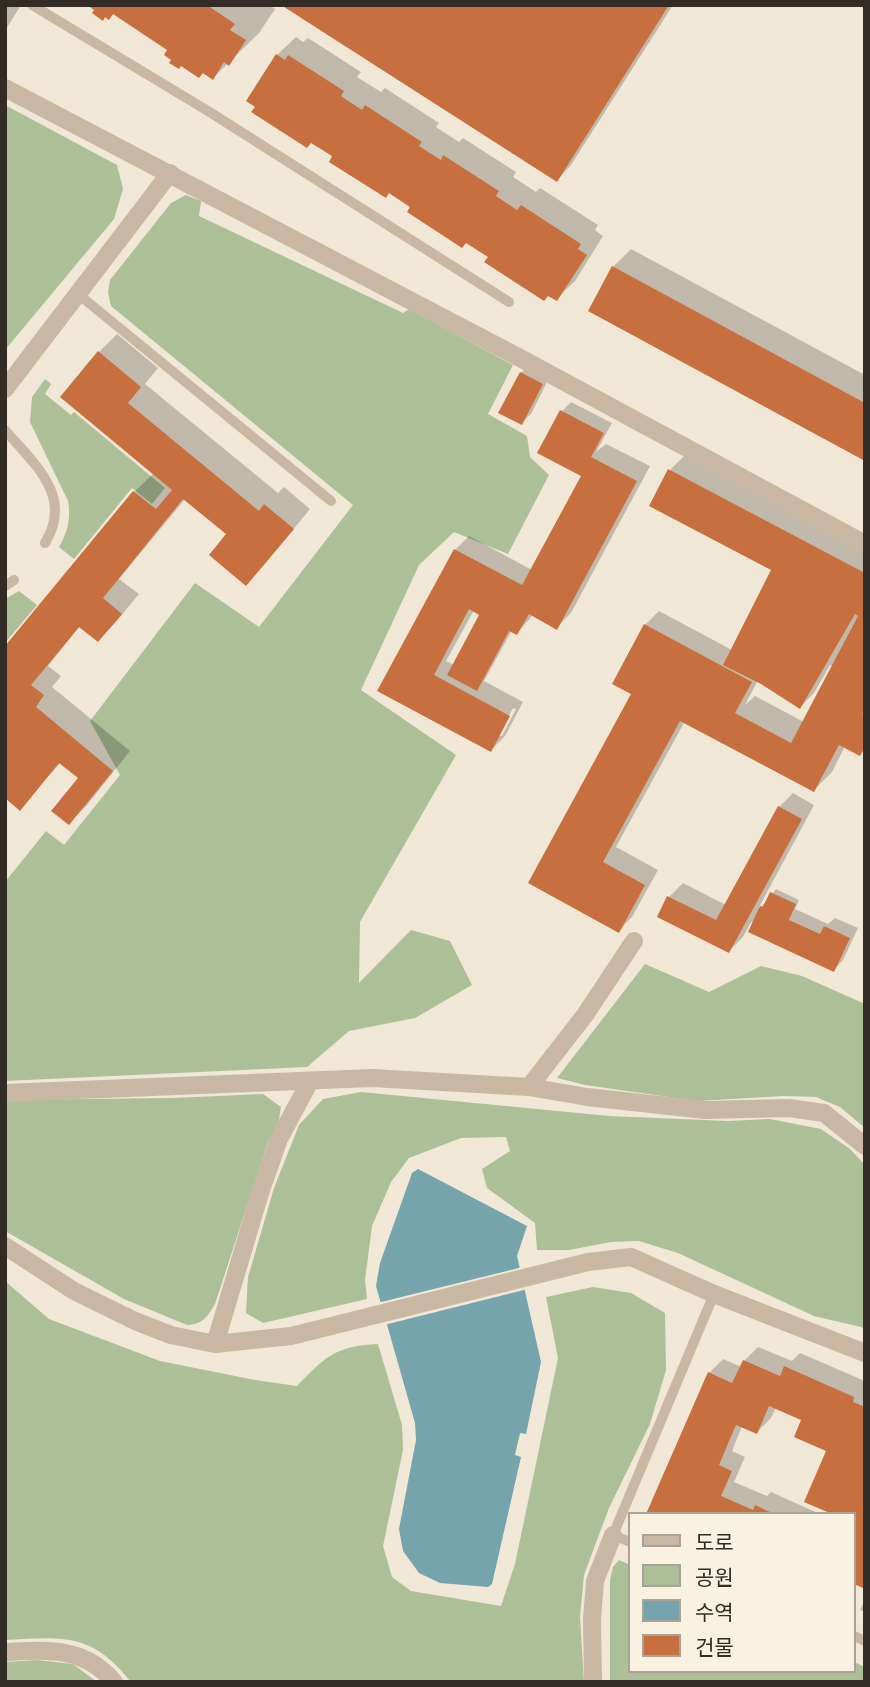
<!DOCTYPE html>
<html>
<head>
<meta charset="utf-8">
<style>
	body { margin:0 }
	#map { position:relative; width:870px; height:1687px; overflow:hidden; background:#f1e7d6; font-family:Quicksand,"Noto Sans KR",sans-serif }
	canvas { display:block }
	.frame { position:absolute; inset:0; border:7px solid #332b25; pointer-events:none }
	.legend { position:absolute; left:628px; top:1512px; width:228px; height:161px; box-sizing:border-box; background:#f9f1e2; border:2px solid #aaa296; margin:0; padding:9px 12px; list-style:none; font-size:21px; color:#332b25 }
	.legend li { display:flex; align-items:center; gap:14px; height:35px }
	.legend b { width:35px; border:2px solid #aaa296 }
</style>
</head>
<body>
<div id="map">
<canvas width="870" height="1687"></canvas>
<div class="frame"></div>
<ul class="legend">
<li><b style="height:9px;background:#c8b8a3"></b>도로</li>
<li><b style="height:19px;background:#adbf97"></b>공원</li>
<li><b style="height:19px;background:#75a4ad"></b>수역</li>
<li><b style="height:19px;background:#c76f3e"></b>건물</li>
</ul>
</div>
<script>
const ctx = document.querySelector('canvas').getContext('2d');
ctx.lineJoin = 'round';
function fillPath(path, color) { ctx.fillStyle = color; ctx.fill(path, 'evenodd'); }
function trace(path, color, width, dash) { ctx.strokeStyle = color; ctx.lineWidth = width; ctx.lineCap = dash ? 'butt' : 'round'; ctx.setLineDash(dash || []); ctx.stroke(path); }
fillPath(new Path2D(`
	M5 105 117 165 123 189 114 219 5 350Z
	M186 195 201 201 199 216 403 313 409 309 513 365 488 414 527 436 530 457 549 475 508 554 454 532 419 565 361 690 456 755 360 922 359 983 411 930 450 941 472 985 415 1018 349 1031 307 1067 5 1081V882L46 831 64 845 120 775 90 721 195 583 259 627 353 505 111 306 108 292 110 280 171 203Z
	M45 379 51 384 45 394 71 415 74 412 165 488 152 504 132 488 74 559 59 547C68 531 71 518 68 501L30 422 32 397Z
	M19 591 37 605 5 643V599Z
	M645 964 709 992 761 966 802 976 865 1004V1128L840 1107 816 1097 784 1096 697 1101 585 1085 557 1078Z
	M361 1092 609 1116 728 1121 770 1119 821 1129 850 1149 865 1165V1328L814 1316 678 1253 639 1241 611 1242 569 1250H537L535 1223 487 1188 482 1169 510 1151 506 1137 461 1138 409 1158 391 1182 372 1226 365 1280 367 1299 263 1323 246 1313 248 1277 274 1188 299 1125 323 1099Z
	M263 1094 281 1107 278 1126 268 1142 215 1304C208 1316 202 1325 187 1325L124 1299 5 1231V1100L173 1098Z
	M5 1281 49 1319 160 1361 255 1380 297 1386C326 1356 336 1346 378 1344L402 1425 403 1450 383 1546 392 1577 411 1591 501 1606 515 1564 558 1358 546 1297 593 1287 631 1293 665 1313 666 1370 650 1424 609 1508 584 1575 580 1617 584 1682H131C91 1632 64 1637 5 1640Z
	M619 1560 630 1565V1671H854V1662L865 1667V1682H610V1580L613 1567Z
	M38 1660 73 1664 97 1682H5V1662Z`), '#adbf97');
fillPath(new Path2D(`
	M418 1169 527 1226 517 1256 541 1362 526 1434 520 1433 515 1455 521 1457 492 1584 488 1587 440 1583 419 1573 403 1551 399 1529 416 1440 415 1423 376 1286 380 1263 412 1173Z`), '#75a4ad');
fillPath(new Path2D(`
	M523 1267 528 1289 384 1325 377 1303Z`), '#f1e7d6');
fillPath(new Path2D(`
	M5 5H21L5 31Z
	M90 5H269L275 9 259 33 213 78 173 59 169 49 113 13 97 9Z
	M284 5H673L571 165 557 180Z
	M296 37 303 42 308 38 361 72 357 77 381 92 385 88 439 123 436 127 459 142 463 138 516 172 513 177 536 192 540 188 598 225 595 230 603 236 575 281 556 299 334 156 277 55Z
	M631 249 865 375V459L613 267Z
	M117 334 158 368 145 384 278 493 284 487 310 509 264 565 246 584 229 534 185 499 119 579 139 594 116 622 98 640 80 626 48 666 61 676 52 687 130 751 87 805 69 823 80 778 61 762 20 808 5 649 134 492 154 473 99 352Z
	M530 364 551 374 531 414 521 423V373Z
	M571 402 612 423 596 452 606 444 650 466 571 613 557 627 533 615 517 633 512 630 484 681 523 702 505 736 491 750 380 691 455 550 469 536 532 570 583 475 562 411ZM474 610 481 616 454 665 446 661ZM513 708 516 709 502 736H498Z
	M688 452 865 545V749L860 754 845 746 832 772 814 790 685 721 616 847 658 870 632 917 618 931 530 882 634 694 645 625 659 611 732 650 773 569 670 470ZM830 665 833 666 804 722 755 696 745 705 758 680 800 707 814 693Z
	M793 793 814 805 758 909 768 900 776 889 799 900 795 909 828 924 835 918 858 928 843 960 834 970 751 922 743 937 729 951 669 897 683 883 726 905 779 807Z
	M758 1347 792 1361 800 1353 865 1381V1587L854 1514 828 1450 804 1419 776 1407 771 1418 757 1432 742 1426 732 1451 745 1457 734 1482 767 1496 771 1492 820 1514H648L709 1373 723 1359 742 1367 744 1361Z
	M865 1600V1612L860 1610Z`), '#0003');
fillPath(new Path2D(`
	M87 5H207L235 24 230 30 246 40 229 66 224 62 213 80 203 73 199 78 181 66 179 69 169 63 171 60 164 55 167 50 113 14 109 20 105 17 103 21 92 13 94 10Z
	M281 5H669L557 182Z
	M276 54 285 60 288 55 344 91 341 96 362 110 365 105 422 142 419 146 441 160 443 155 499 191 496 196 517 210 521 205 581 244 578 249 587 255 557 301 548 296 544 301 484 262 488 257 466 243 462 248 407 212 410 207 389 193 386 198 329 162 332 156 311 143 307 148 251 112 255 107 246 101Z
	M612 266 865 403V461L588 311Z
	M98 351 141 387 128 403 259 511 264 504 294 529 246 586 209 555 226 534 183 499 103 598 122 614 98 642 79 627 31 685 44 695 36 707 113 771 69 825 51 811 78 778 59 763 20 811 5 798V646L133 491 156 509 172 490 60 397Z
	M520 372 543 384 522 425 498 413Z
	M560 410 604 433 591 457 637 481 557 630 529 614 517 635 509 631 477 691 447 675 479 615 469 609 434 675 510 716 491 752 377 691 454 549 522 585 581 476 537 453Z
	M668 469 865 573V709L862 714 865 715V747L860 756 839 745 814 792 680 721 603 862 645 885 619 933 528 883 631 694 612 684 644 624 752 682 735 713 791 743 858 616 855 614 800 709 761 684 723 665 771 570 649 506Z
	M778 806 802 819 729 953 657 917 667 896 716 920Z
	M770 892 796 904 789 920 820 934 824 926 850 938 834 972 748 932 760 906 763 907Z
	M743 1360 780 1376 784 1366 854 1397 853 1402 865 1407V1589L854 1584V1514H832L804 1502 826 1451 794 1437 801 1420 769 1406 757 1434 736 1425 719 1465 732 1471 721 1496 753 1510 755 1505 774 1514H646L708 1372 732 1383Z`), '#c76f3e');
trace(new Path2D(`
	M32 5 208 111 509 302
	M78 294 331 501
	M5 430C34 464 74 496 45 543
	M5 586 14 580
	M630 1542 613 1535 714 1294
	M854 1636 865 1641`), '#c8b8a3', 10);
trace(new Path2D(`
	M5 88 522 359 865 544
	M5 389 170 173
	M529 1087 585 1015 634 941
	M5 1093 372 1078 529 1087 587 1097 705 1110 789 1108 824 1113 865 1146
	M5 1246 74 1291 135 1321 171 1335 215 1344 291 1336 588 1262 631 1257 714 1294 865 1353
	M215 1344 261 1190 279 1139 310 1081
	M5 1652C47 1650 84 1646 114 1682
	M593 1682 592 1619 595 1581 613 1535`), '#c8b8a3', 18);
</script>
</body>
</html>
